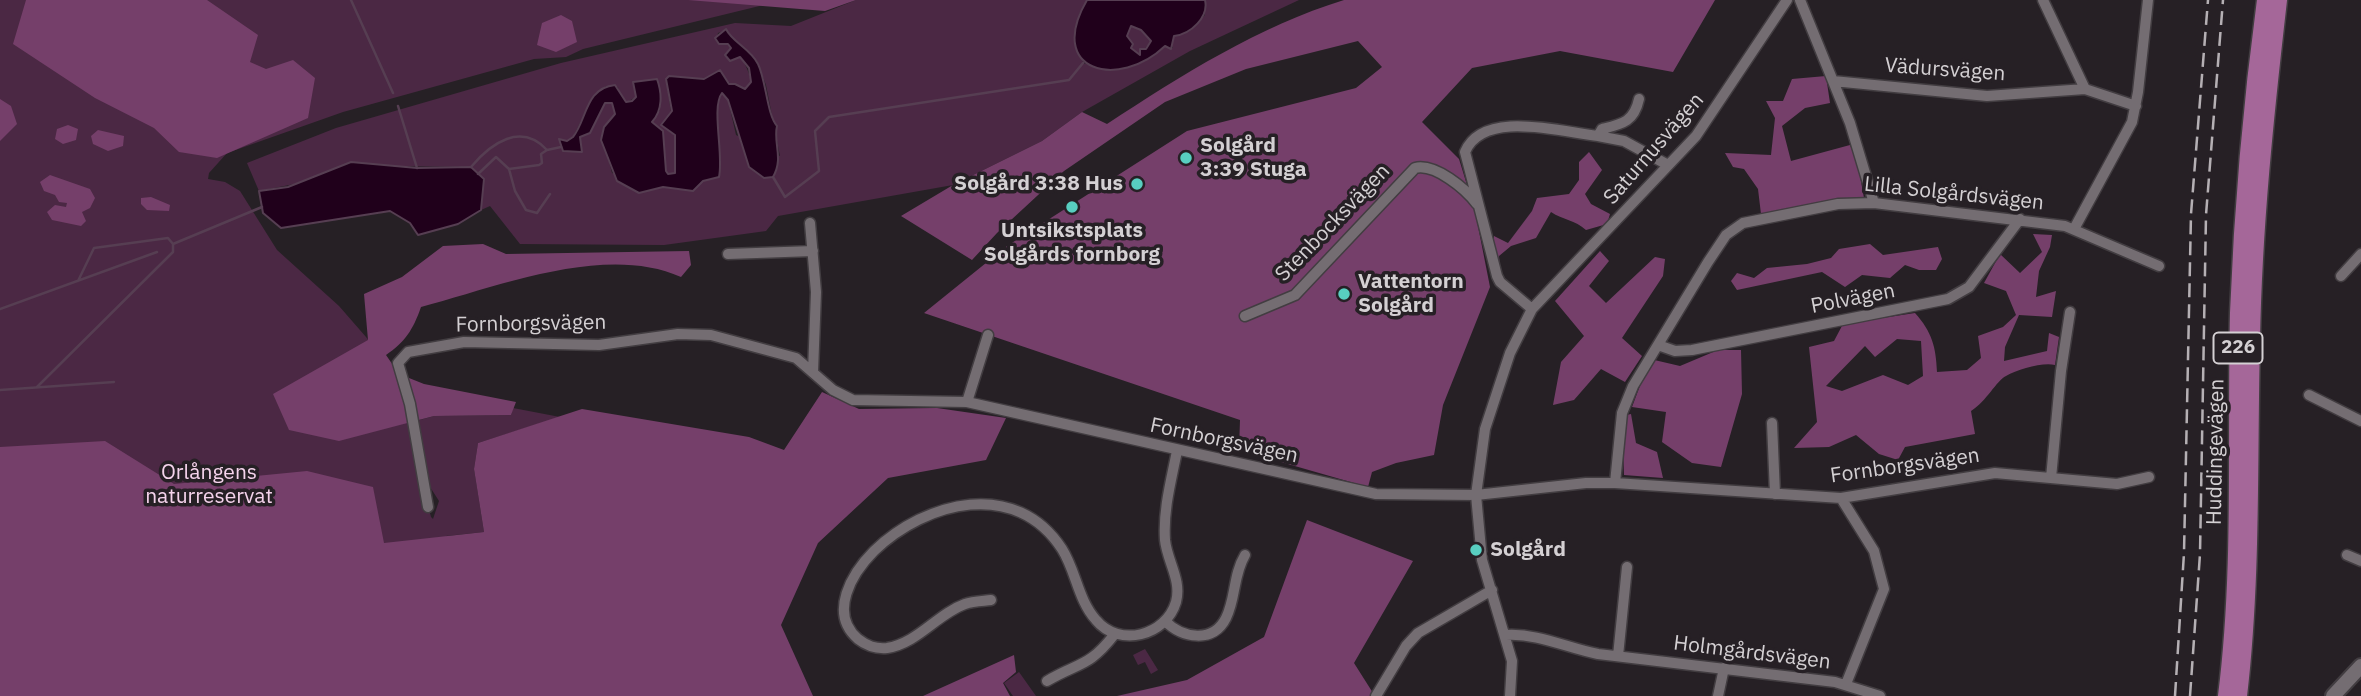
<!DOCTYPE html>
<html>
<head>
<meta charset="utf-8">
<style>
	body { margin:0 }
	canvas { display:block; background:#262025 }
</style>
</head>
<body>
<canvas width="2361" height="696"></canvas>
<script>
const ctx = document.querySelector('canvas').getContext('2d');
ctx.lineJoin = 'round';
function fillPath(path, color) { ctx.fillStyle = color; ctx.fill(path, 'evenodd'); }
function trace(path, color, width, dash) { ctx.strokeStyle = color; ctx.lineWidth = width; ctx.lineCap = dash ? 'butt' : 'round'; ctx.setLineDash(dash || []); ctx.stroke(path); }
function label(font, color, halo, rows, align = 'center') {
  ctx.font = font + ' "IBM Plex Sans",sans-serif'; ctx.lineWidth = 7; ctx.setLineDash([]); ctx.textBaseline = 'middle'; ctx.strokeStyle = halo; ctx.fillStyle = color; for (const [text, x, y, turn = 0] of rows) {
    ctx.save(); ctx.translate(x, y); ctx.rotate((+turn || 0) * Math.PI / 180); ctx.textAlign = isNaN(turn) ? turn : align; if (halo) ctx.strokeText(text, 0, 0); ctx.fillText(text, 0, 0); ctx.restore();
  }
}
fillPath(new Path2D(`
	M0 0H784L583 49 566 57 534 59 343 112 227 153 209 173 208 179 225 182 240 191 277 250 339 306 393 368 409 423 434 416 511 415 513 408 560 417 478 443 474 469 484 532 446 536 473 573 0 696ZM418 468 439 501 433 519 431 517Z
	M856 0H1087L1079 14 1083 63C1109 73 1144 66 1165 46L1173 48 1170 42 1174 36 1192 28 1205 15V0H1299L1190 51 1082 112 1042 141 953 185 778 216 766 231 664 245 520 244 490 206 481 210 483 179 471 167 385 166 259 191 247 163 336 128 561 63 735 23 791 26ZM724 31 757 61 766 85 780 156 736 135 728 100 722 93C711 109 724 154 719 177L703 181 693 191 659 187 612 173 605 146 604 127 615 114 612 103H605L590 133 580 137 581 148 561 138 567 141 573 137 592 99 606 86 618 87 619 94 627 102 636 97 635 82 660 97V110L652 121 663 132 666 171 668 174 675 173 677 152 666 79 669 76C694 79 724 77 745 89L751 82C750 71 738 48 727 44 724 42 720 43 716 41L718 33Z
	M1131 26 1141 30 1151 41 1140 55C1130 51 1123 36 1131 26Z
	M1145 649 1158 670 1151 674 1145 662 1138 665 1133 655Z
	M1019 672 1036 696H1013L1004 683Z`), '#4b2844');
fillPath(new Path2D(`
	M26 0H207L258 35 250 62 266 69 293 60 315 78 308 118 217 158 179 152 154 128 95 98 13 44Z
	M688 0H856L825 11Z
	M1344 0H1715L1673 72 1560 51 1472 68 1422 122 1459 159 1475 211 1490 287 1443 405 1434 455 1396 463 1372 472 1368 487 1239 450 1240 420 924 313 1007 246 1187 131 1356 88 1382 67 1358 41 1246 69 1165 102 1064 171 997 233 972 260 901 216 953 185 1042 141 1082 112 1107 124C1182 75 1259 26 1344 0Z
	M561 15 572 21 577 42 556 52 537 45 542 23Z
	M1826 76 1830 103 1805 108 1782 126 1791 161 1850 145 1858 165 1864 198 1835 200 1761 214 1758 189 1744 169 1733 167 1725 153 1771 155 1775 118 1766 101H1783L1792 79Z
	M0 99 11 106 17 124 0 141Z
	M68 125 78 129 76 140 63 144 55 139 57 129Z
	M98 130 124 136 123 146 108 151 93 144 91 136Z
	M1589 152 1602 170 1585 194 1591 204 1610 214 1607 224 1586 230C1575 220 1563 220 1551 212L1536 238 1511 246 1499 256 1500 272 1493 251 1494 236 1508 243 1532 211 1537 198 1569 194 1579 180V162Z
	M50 175 90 189 95 198 90 208 82 212 86 221 81 226 52 220 47 212 55 205 66 207 67 203 59 202 55 195 44 191 40 182Z
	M151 197 170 205 169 211 147 210 141 204V198Z
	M2033 234 2052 235 2050 247 2039 271 2036 297 2056 291 2052 317 2019 315 2005 347 2004 361 2047 351 2049 333 2059 337 2055 365C2043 362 2018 369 2006 376 1996 381 1987 401 1971 411L1975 434 1905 447 1898 460 1879 454 1856 435 1829 447 1794 448 1817 422 1809 347 1834 341 1843 324 1915 313C1932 332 1936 347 1937 372L1967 370 1981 358 1978 336 2003 327 2016 315 2006 291 1984 283 2000 254 2020 273 2042 252ZM1897 339 1921 341 1923 376 1908 385 1883 375 1842 391 1826 386 1865 346 1875 357Z
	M483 244 506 254 689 251 691 265 681 277C605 243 497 287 421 307 413 330 405 342 386 355L399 374 424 384 516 402 511 415 434 416 339 441 289 430 273 394 368 340 364 294 402 277 443 246Z
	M1870 244 1883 255 1938 247 1942 259 1936 270H1919L1905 265 1890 278 1862 275 1845 287 1822 272 1737 290 1731 281 1737 273 1754 278 1767 268 1807 264 1831 258 1839 249Z
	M1600 251 1609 261 1589 286 1606 303 1655 257 1665 259 1663 276 1622 338 1642 356 1625 382 1601 369 1574 400 1553 405 1561 362 1584 336 1555 301Z
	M1718 350H1741L1742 394 1721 467 1692 463 1662 442 1666 412 1632 407 1650 359 1680 366Z
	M822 392 859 409 937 408 1006 418 986 460 888 478 818 543 781 625 813 696H0V447L105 441 174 484 307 471 373 487 384 543 484 532 474 469 478 443 582 409 749 437 784 450Z
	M1631 414 1636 443 1657 452 1663 478 1624 475 1622 416Z
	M1307 520 1413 561 1354 663 1373 693 1370 696H1117L1187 680 1264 637Z
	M1014 655 1016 672 1003 683 1010 696H923Z`), '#753f6a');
const water = new Path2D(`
	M1087 0H1205C1209 17 1191 34 1174 36L1171 49 1165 46C1119 90 1045 72 1087 0ZM1131 26 1141 30 1151 41 1146 49H1140V55L1131 48 1133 44 1127 36Z
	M726 29C732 42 751 49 758 64 766 80 767 115 777 126 773 143 784 158 773 177L764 178 749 167 728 100 722 93C711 107 724 155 719 177L703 181 693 191 663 187 639 193 617 181 601 140 604 127 615 114 612 103H605L590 133 580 137 582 152 563 151 559 139 567 141 573 137C587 120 585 88 615 85L626 102 632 101 636 97 633 82 657 79C662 93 663 110 652 122L663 131 666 171 668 174 675 173V135L661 125 672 111 666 79 669 76 704 79 720 70 729 84H735L745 89 751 82 749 68 740 57 730 61 725 55 731 48 728 44H719L715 38Z
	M351 162 417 168 471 167 484 179 481 210 458 224 418 235 410 223 390 211 281 228 263 213 259 191 288 187Z`);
fillPath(water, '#20001b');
trace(water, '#563e52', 2);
trace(new Path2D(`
	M351 0 393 93
	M398 106 417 168
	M471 167C491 143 521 122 547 150L561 147
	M509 169 515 191 526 210 537 213 550 194
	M478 174 496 157 509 169 539 165 542 163 541 154 547 150
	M773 177 785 197 819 171 815 131 829 117 1069 80 1083 63
	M78 281 94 248 168 238 173 244
	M0 309 157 252
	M37 387 173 252V244L262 207
	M0 390 114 382`), '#563e52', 2.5);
const street = new Path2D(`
	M1800 0 1850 123 1874 203
	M2043 0 2085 89
	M1833 81 1987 96 2085 89 2136 106
	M1639 99C1634 122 1622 124 1602 129L1598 136 1624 141 1668 165
	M810 223 816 292 813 372
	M2074 229 2132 122 2138 92 2148 0
	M728 254 813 251
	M2341 276 2361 254
	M1532 309 1500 282 1497 276 1465 152C1483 109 1561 132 1598 136
	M1245 316 1295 295 1415 168C1435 163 1466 189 1477 204
	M1658 345 1675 351 1692 350 1948 299 1969 287 2020 219
	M2309 395 2361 421
	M967 402 988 335
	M1772 423 1775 494
	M2051 478 2061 371 2070 312
	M1615 483 1622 413 1633 386 1708 262 1726 235 1743 223 1838 204 1874 203 2065 226 2159 266
	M1841 498 1874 551 1884 589 1846 684
	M428 507 410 404 398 363 408 352 464 342 599 345 678 334 711 335 796 358 833 390 853 400 967 402 1376 494 1476 495 1586 483H1615L1841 498 1995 473 2117 484 2149 477
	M2347 555 2361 561
	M991 600C983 601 973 601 965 604 937 614 918 643 887 648 875 649 867 646 858 639 828 613 852 573 874 551 926 501 1016 478 1062 549 1076 571 1078 600 1096 620 1119 648 1166 636 1176 602 1182 580 1167 561 1165 540 1163 510 1171 481 1177 451
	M1165 621C1182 638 1213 644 1226 618 1236 598 1233 575 1245 555
	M1506 635C1538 633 1567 648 1598 654L1835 682 1880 696
	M1618 656 1627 567
	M1047 681C1079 662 1088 668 1114 635
	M1376 696 1406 646 1418 633 1492 590
	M1510 696 1512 661 1482 560 1476 495 1485 429 1510 353 1532 309 1696 136 1787 0
	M1718 696 1724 668`);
const secondary = new Path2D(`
	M2333 696 2361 666`);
const primary = new Path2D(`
	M2226 696C2242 569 2235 441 2238 313 2242 208 2251 104 2265 0
	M2239 696C2253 577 2249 459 2252 340 2254 226 2266 113 2279 0`);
trace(street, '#423d41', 13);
trace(secondary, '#423d41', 18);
trace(primary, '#423d41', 19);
trace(street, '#746d72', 10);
trace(secondary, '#746d72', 14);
trace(primary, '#a56799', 16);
trace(new Path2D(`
	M2175 696 2184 553 2191 214 2208 0
	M2190 696 2200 554 2206 215 2223 0`), '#b5b0b4', 2.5, [14, 7]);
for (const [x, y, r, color] of [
	[1186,158,7,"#58cec0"],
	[1137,184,7,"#58cec0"],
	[1072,207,7,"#58cec0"],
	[1344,294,7,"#58cec0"],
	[1476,550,7,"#58cec0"]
]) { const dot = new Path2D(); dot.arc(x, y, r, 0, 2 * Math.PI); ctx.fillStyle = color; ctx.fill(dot); trace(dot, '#262025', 2.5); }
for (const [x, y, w] of [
	[2238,348,49]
]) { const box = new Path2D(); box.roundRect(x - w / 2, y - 15.5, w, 31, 5); ctx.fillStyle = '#262025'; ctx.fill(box); trace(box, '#d4d0d3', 2); }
label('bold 19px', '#d4d0d3', null, [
	["226",2238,348]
]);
label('21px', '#d4d0d3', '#262025', [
	["Vädursvägen",1945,70,4],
	["Saturnusvägen",1654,149,-49],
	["Lilla Solgårdsvägen",1954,194,6],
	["Stenbocksvägen",1333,223,-46],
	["Polvägen",1853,299,-11],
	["Fornborgsvägen",531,324,-1],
	["Fornborgsvägen",1224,441,12],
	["Huddingevägen",2216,452,-89],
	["Fornborgsvägen",1905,466,-8],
	["Holmgårdsvägen",1752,653,7]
]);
label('bold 21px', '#d4d0d3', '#262025', [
	["Solgård",1200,146],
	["3:39 Stuga",1200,170],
	["Solgård 3:38 Hus",1123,184,"right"],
	["Untsikstsplats",1072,231,"center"],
	["Solgårds fornborg",1072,255,"center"],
	["Vattentorn",1358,282],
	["Solgård",1358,306],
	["Solgård",1490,550]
], 'left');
label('21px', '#f5d3ec', '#262025', [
	["Orlångens",209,473],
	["naturreservat",209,497]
]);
</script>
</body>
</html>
